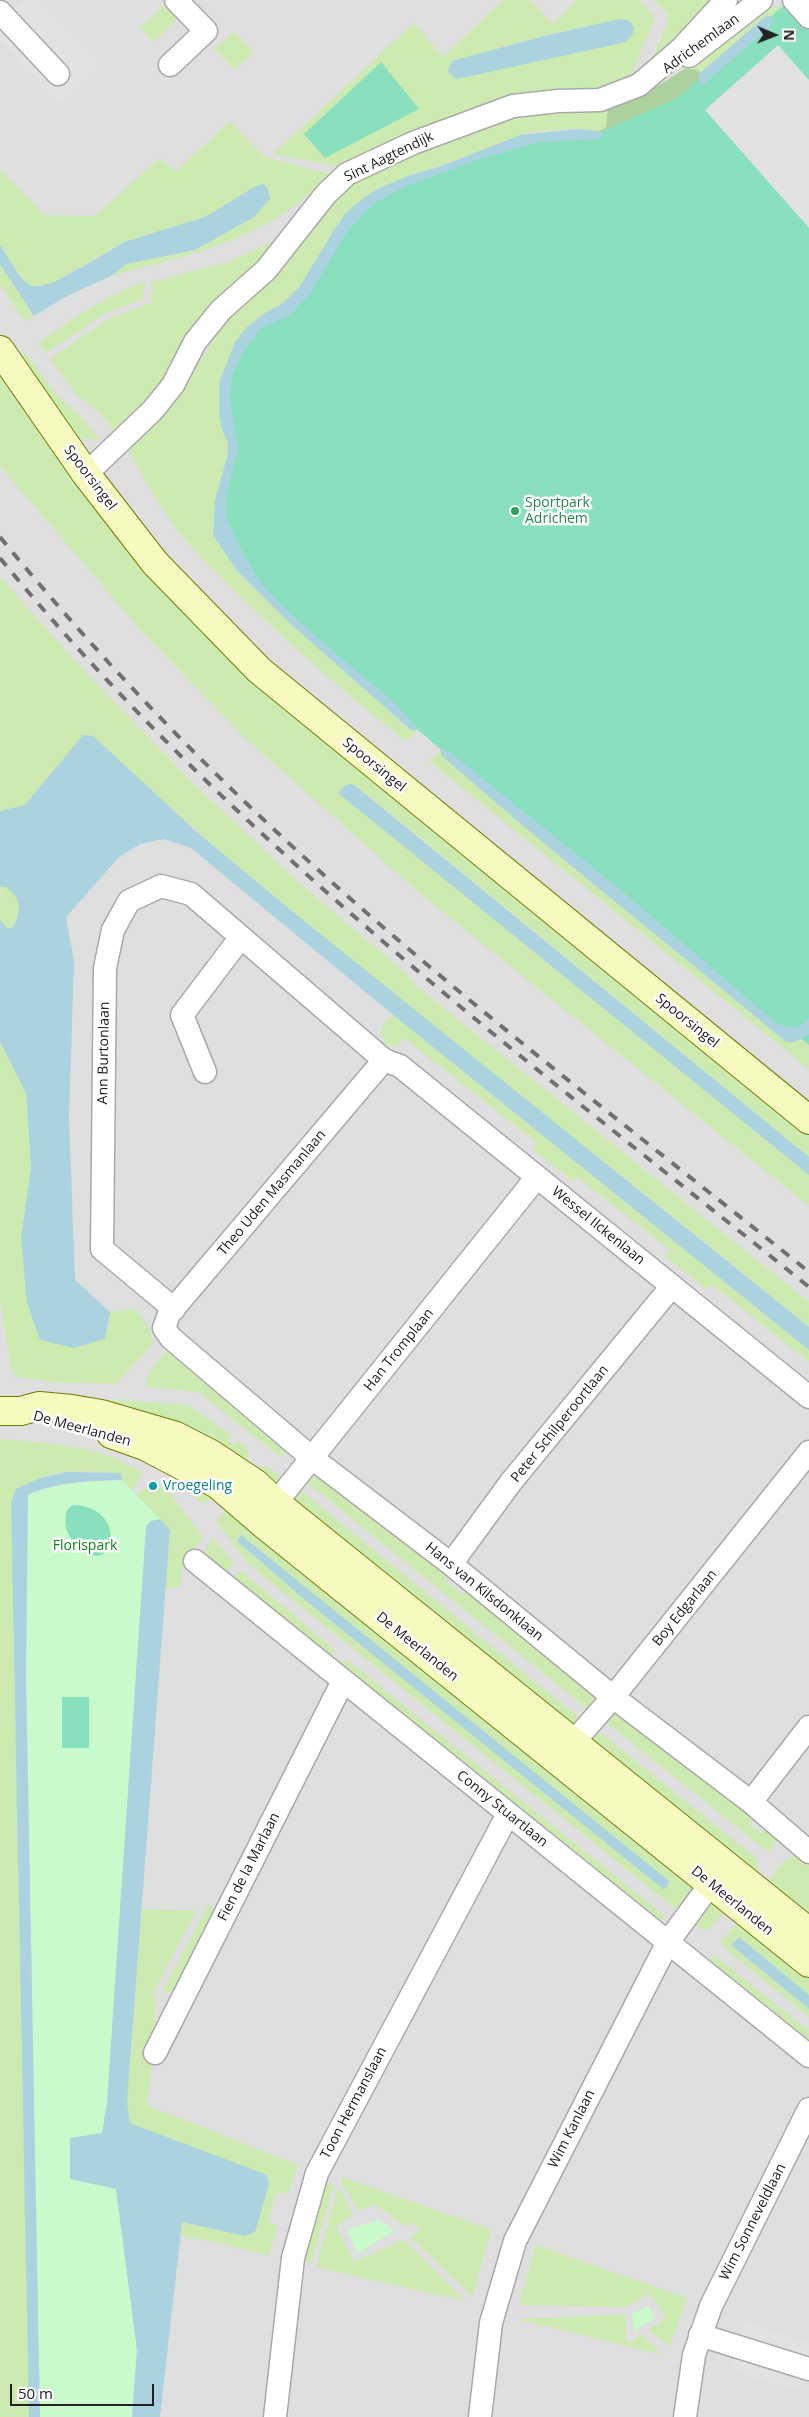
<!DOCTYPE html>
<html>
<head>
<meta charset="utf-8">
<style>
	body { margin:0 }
	#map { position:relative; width:809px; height:2417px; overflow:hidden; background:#f2efe9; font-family:"Open Sans",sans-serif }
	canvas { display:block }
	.north { position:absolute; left:749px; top:10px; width:50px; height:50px; -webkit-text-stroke:4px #fff; paint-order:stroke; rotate:91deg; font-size:14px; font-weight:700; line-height:20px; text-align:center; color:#222 }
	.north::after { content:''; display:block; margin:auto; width:18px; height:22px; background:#222; clip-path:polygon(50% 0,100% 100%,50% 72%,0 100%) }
	.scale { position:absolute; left:10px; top:2384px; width:144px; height:22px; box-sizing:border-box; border:2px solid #222; border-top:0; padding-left:6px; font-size:15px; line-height:18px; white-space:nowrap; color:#222; -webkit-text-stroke:4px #fff; paint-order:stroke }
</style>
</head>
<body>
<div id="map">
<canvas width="809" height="2417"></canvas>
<div class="north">N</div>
<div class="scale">50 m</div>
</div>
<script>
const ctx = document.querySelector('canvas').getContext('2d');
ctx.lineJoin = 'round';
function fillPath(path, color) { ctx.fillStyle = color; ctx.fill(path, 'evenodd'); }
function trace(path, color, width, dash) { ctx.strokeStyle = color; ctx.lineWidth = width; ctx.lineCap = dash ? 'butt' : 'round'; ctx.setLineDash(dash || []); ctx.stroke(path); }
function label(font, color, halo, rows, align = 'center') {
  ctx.font = font + ' "Open Sans",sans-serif'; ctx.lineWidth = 5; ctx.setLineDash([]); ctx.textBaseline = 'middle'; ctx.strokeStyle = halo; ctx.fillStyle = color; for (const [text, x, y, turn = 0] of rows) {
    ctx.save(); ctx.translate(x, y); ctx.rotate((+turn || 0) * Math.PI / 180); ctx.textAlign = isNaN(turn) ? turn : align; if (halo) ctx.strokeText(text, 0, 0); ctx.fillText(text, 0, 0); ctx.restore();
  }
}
fillPath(new Path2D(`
	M0 0H809V2417H0Z`), '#e0dfdf');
fillPath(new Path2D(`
	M503 0H529L553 24 577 0H639L652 13 654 22 627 83 582 93 345 168 273 154 414 23 443 57ZM620 19 630 21 452 61 544 36Z
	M655 0H718L646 74 667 24 668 15Z
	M166 4 178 18 154 42 140 28Z
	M780 6 791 8 779 23 767 15 701 72 695 69H684L760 9Z
	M234 32 253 52 235 70 214 49Z
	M608 107 606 128 598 131 577 129 538 131 520 135 444 165 408 176 377 189 362 199 346 213 334 230 301 286 282 304 265 313 219 400 222 429 228 443 227 457 215 500 213 535 238 572 294 627 412 730 422 731 412 735 406 742C345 692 285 642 229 585 212 568 193 550 177 530 158 504 143 477 128 449L176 398 231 313 320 208 355 178 499 118Z
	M230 121 264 157 330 174C321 183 312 192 302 200 247 244 179 258 113 275L126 264 195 250 254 217 238 198 205 217 124 242 54 282 40 286H31L21 278 0 245V169L44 215 95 216 160 158 176 171Z
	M286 235 154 395 116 432 98 412 75 393 50 359 108 319 153 302 150 291 154 290 151 282 229 262Z
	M0 264 34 316 25 321 0 285Z
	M145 282 147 287 142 288 145 298 104 314 46 353 38 343C70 320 110 293 145 282Z
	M26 353 54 392 82 418 101 441 79 437 72 432 20 357Z
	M0 372 119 537 809 1132V1157L379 804 353 784 339 793 809 1175V1206L423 896 245 738 144 634 0 466Z
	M0 577 87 674 198 788 296 880 409 976 415 985 809 1302V1327C571 1129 318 949 93 736L83 735 25 805 0 811Z
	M440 750 442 756C554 855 672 946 786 1042L809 1034V1069L429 761Z
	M1 886C23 891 21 912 13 927L8 929 0 920Z
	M392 1014 809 1350V1362L711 1284 706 1289 665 1256 670 1250 577 1177 574 1182 533 1150 537 1143 404 1038 396 1047 385 1043 381 1029Z
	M0 1042 26 1093 31 1168 21 1237 105 1340 110 1312 136 1309 150 1330 153 1344 116 1384 54 1382 16 1377 11 1368 0 1299Z
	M170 1349 281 1438 276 1445 285 1451 282 1458 198 1392 147 1387C143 1372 161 1359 170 1349Z
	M66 1399 133 1401 188 1405 232 1435 228 1440 234 1445 238 1440 248 1450V1458L242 1465Z
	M0 1439C49 1443 100 1445 143 1473L132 1491 122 1480V1477C101 1471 57 1467 38 1480 28 1486 20 1495 11 1502L29 2417H0Z
	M169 1465 213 1498 205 1503 200 1502 163 1466Z
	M264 1465 277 1473 284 1481 281 1485 271 1486 254 1476Z
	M319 1475 451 1573 445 1580 463 1595 470 1589 592 1688 594 1702 589 1710 305 1481Z
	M153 1480 170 1494 203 1537 181 1570V1586L166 1589 170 1530 137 1496Z
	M298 1488 583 1721 567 1724 299 1511 296 1500Z
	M231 1502 694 1887 678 1911 248 1564 216 1521ZM240 1535 668 1880 663 1889 305 1600 237 1541Z
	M212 1537 234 1563 225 1572 203 1555Z
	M241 1571 335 1650 332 1655 324 1651 233 1579Z
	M346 1659 660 1912 664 1917 662 1920H658L472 1768 347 1671 341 1664V1661Z
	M619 1713 756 1817 750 1825 761 1833 766 1826 779 1838 770 1851 763 1848 603 1720 609 1715Z
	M596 1729 756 1858 759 1867 756 1873 593 1745V1733Z
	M794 1854 809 1866V1925L766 1884 786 1859 788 1861Z
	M712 1899 730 1905 709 1930 704 1931 692 1921Z
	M208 1905 216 1910 174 1992H162Z
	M142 1909 196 1911 152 1995 156 1998 151 2078 146 2105 298 2165 288 2193H276L268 2223 278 2225 269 2256 219 2243 180 2236 182 2222 245 2236 130 2123 127 2102Z
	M744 1915 809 1970V1995L739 1937 731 1945 809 2009V2017L721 1945 723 1939Z
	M714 1955 809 2031V2042L713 1966 710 1961Z
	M342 2177 491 2230 473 2295H471L410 2237 420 2231 413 2222 406 2227 375 2204 359 2211 341 2182Z
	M324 2182 334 2185 311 2263 301 2261Z
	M340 2188 353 2215 336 2226 354 2262 404 2240 465 2301 316 2267 337 2191Z
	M536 2245 687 2298 670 2346 648 2330 666 2318 650 2293 627 2307 519 2305Z
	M625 2315 626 2342H630L641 2334 663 2355 516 2319Z`), '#cdebb0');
fillPath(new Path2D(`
	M684 69H695L701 72 669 183 598 131 606 128 608 107C638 99 659 86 684 69Z`), '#add19e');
fillPath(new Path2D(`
	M122 1480 160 1519 151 1521 146 1527 107 2102 102 2133 70 2138V2179L116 2189 137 2350 132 2417H40L26 1676 28 1495C58 1482 90 1481 122 1480Z
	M379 2220 394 2231 357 2254 347 2229Z
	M648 2306 655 2318 634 2331 632 2314Z`), '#c8facc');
fillPath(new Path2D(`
	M790 0H809V1045L798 1036 786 1034 446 754 347 669 251 580 222 532 232 447 225 375 250 332 283 311 351 215 391 189 544 136 597 134 677 98Z
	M381 62 419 109 325 158 304 134Z
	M73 1505C130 1506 116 1584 76 1545 66 1534 63 1524 67 1510Z
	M62 1697H89V1748H62Z`), '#88e0be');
fillPath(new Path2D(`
	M24 0H38L99 64 60 104 0 41V21Z
	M778 45 809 80V228L705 110Z
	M745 2321 809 2344V2353L798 2390 732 2371 734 2349Z`), '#e2e2e2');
fillPath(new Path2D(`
	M767 15 774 20 770 27 701 87 699 80 701 72Z
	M620 19 630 21 634 27 633 34 626 42 462 78 455 79 448 71 452 61 544 36Z
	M577 129 598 131 604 134 599 139 540 142 480 159 404 187 373 204 348 230 310 294 289 316 263 327 244 350 232 376 230 399 238 449 226 497 227 519 241 549 260 581 279 602 318 638 396 704 418 729 412 731 294 627 238 572 213 535 215 500 227 457 228 443 222 429 219 416V383L235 342 247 327 265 313 282 304 300 286 334 230 346 213 362 199 377 189 408 176 444 165 520 135Z
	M264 184 268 190 270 199 254 217 195 250 126 264 113 275 67 296 34 316 0 264V245L21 278 31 286H40L54 282 91 262 124 242 205 217 256 186Z
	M83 735 93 736 198 833 287 907 809 1327V1350L392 1014 191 848 164 839 140 844 119 857 66 917 74 961 69 1118 75 1280 110 1312 105 1339 74 1348 40 1340 27 1303 21 1237 31 1168 26 1093 0 1042V920L8 929 13 927C22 911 22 899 6 887H0V811L25 805Z
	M445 748 621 890 779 1025 798 1028 809 1018V1034L795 1042H786C672 946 554 855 442 756L440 750Z
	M353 784 809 1157V1175L338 793 345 785Z
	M67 1472 121 1473 122 1480C90 1481 57 1481 28 1495L26 1676 40 2417H29L11 1502 16 1489 40 1478Z
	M160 1519 170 1530 127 2102 130 2123 267 2175 269 2185 255 2232 245 2236 182 2222 160 2417H132L137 2350 116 2189 70 2179V2138L102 2133 107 2102 146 1526 151 1521Z
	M241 1535 669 1881 667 1887 663 1889 305 1600 237 1541Z
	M739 1937 809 1995V2009L731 1945Z`), '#aad3df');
const street = new Path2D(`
	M794 0 809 17
	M0 12 58 74
	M689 56 761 0
	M170 65 206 31 176 0
	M86 474 153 410 173 385 195 342 221 310 266 270 326 194 347 174 413 143 513 106 558 101 600 100 639 85 682 48 726 0
	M384 1060 169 1314 164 1328 171 1338 312 1458 451 1564 613 1697 751 1802 809 1852
	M205 1072 182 1015 241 937
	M174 1309 102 1249 105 968 113 930 129 901 161 886 191 894 384 1060 400 1066 809 1397
	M266 1515 537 1177
	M195 1561 809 2056
	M451 1564 511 1482 672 1286
	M563 1754 613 1697 809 1452
	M751 1802 809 1727
	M155 2053 343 1681
	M700 2335 809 2369
	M275 2417 293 2258 317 2173 508 1814
	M480 2417 491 2323 515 2241 668 1942 720 1871
	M685 2417 694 2355 711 2306 809 2109`);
const secondary = new Path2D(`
	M0 350 86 474 155 563 259 670 809 1120
	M0 1411H21L39 1406 72 1409 101 1414 176 1436 211 1454 256 1484 276 1503 809 1932
	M111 1434 145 1446 217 1484 261 1522 809 1963`);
trace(street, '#a9a9a9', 25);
trace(secondary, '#707d05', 30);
trace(street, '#fff', 22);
trace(secondary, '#f7fabf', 28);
trace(new Path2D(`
	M0 537C77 631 159 720 247 804 423 972 619 1119 809 1272
	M0 558C231 841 526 1059 809 1287`), '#707070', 4, [10, 10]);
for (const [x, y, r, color] of [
	[515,511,5,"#2e9e5b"],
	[153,1486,5,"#0f9aa8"]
]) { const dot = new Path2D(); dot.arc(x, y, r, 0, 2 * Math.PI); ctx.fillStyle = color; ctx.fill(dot); trace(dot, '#fff', 2); }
label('14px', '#222', '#fff', [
	["Adrichemlaan",701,44,-36],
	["Sint Aagtendijk",389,157,-26],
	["Spoorsingel",90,478,53],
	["Spoorsingel",374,765,39],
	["Spoorsingel",687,1021,39],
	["Ann Burtonlaan",104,1053,-89],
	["Theo Uden Masmanlaan",272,1193,-50],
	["Wessel Ilckenlaan",598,1226,39],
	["Han Tromplaan",399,1350,-51],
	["Peter Schilperoortlaan",560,1424,-51],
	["De Meerlanden",82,1429,15],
	["Hans van Kilsdonklaan",484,1592,39],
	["Boy Edgarlaan",685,1608,-51],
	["De Meerlanden",417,1647,39],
	["Conny Stuartlaan",502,1809,39],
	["Fien de la Marlaan",249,1867,-63],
	["De Meerlanden",732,1901,39],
	["Toon Hermanslaan",354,2103,-62],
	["Wim Kanlaan",572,2129,-63],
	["Wim Sonneveldlaan",753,2222,-63]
]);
label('14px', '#27864d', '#fff', [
	["Sportpark",525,503],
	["Adrichem",525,519]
], 'left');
label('14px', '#0d838f', '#fff', [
	["Vroegeling",163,1486]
], 'left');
label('14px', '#0c8416', '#fff', [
	["Florispark",85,1546]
]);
</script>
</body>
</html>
